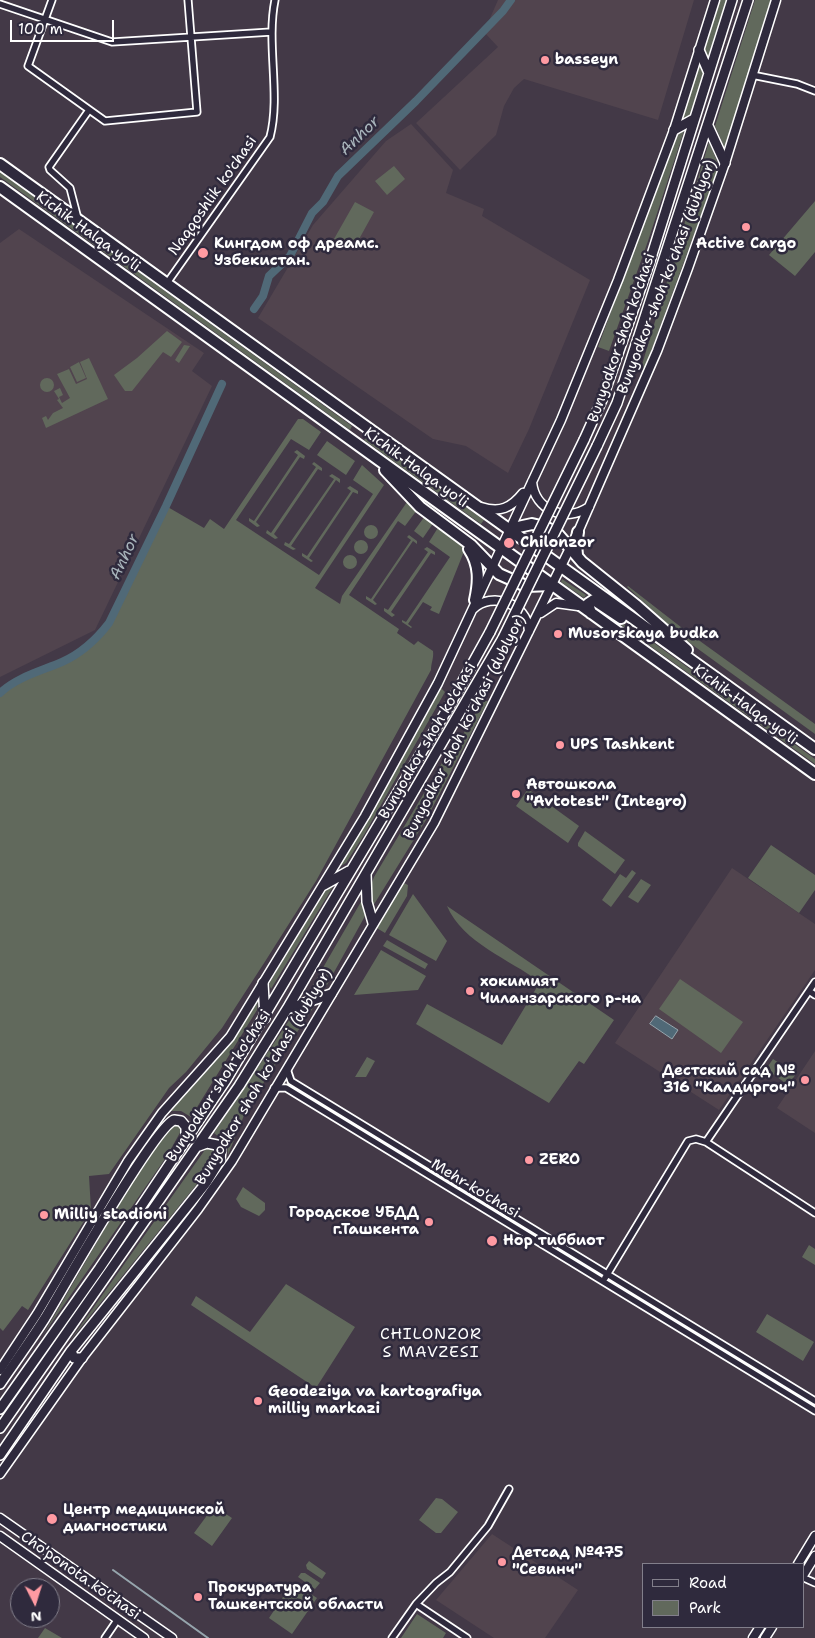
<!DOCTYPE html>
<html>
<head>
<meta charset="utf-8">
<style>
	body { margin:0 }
	#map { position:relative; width:815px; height:1638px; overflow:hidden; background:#433947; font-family:"Shantell Sans",sans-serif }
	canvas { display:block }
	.legend { position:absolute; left:642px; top:1563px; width:162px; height:65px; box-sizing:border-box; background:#2f2a3d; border:1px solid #827f8b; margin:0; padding:6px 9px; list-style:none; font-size:15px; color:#fff }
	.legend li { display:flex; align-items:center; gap:10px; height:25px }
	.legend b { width:25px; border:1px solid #827f8b }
	.north { position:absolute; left:10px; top:1578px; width:50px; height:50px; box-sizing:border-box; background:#2f2a3d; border:1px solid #827f8b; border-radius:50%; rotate:175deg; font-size:14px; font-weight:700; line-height:20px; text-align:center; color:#fff }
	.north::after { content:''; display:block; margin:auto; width:18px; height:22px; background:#ff9aa2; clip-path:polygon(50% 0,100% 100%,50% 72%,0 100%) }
	.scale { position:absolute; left:10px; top:20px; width:104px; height:22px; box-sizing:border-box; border:2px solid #fff; border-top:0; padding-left:6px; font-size:15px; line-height:18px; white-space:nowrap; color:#fff; -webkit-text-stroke:4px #2f2a3d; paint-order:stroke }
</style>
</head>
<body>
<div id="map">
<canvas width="815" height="1638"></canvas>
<ul class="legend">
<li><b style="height:6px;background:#2f2a3d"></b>Road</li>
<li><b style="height:14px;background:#61695c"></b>Park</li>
</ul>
<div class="north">N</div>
<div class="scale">100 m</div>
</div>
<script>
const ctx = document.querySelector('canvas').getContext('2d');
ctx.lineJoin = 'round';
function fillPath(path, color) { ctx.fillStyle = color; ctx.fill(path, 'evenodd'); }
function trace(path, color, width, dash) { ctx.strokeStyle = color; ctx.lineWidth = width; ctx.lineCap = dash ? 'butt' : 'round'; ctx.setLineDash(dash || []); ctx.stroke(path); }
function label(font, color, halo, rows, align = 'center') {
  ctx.font = font + ' "Shantell Sans",sans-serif'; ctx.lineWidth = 5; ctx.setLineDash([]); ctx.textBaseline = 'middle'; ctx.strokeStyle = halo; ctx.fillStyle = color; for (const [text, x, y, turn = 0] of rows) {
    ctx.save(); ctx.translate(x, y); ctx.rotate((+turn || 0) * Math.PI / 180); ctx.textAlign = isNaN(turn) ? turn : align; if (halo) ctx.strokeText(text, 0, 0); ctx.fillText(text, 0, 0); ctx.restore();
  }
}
fillPath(new Path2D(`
	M498 0H694L658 120 524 79 514 88 504 106 496 135 460 170 416 123 498 47 484 32Z
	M411 124 453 170 446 193 484 209 482 216 590 280 529 429 508 473 466 446 433 439 258 318 313 225 386 141Z
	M19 229 204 353 192 371 212 386 95 630 0 677V243Z
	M732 868 815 924V970L719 1110 615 1043Z
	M815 1051V1133L777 1108Z
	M492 1534 578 1590 545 1638H494L436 1600Z`), '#51444e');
fillPath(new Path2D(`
	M719 0H727L707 61 704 51Z
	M755 0H771L726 151 715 126Z
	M699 64 703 74 690 115 681 119Z
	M684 131 648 241 609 351 598 347 676 136Z
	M709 142 719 166 645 368H641Z
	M394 166 405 179 387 195 375 181Z
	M0 172 352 426 350 430 0 177Z
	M815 201V252L795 276 769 255Z
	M355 202 374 212 353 250 334 239Z
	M167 331 182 342 171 357 163 352 132 391H125L114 375 137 358Z
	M184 345 190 346 179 363 175 360Z
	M89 358 108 399 46 428 42 418 46 416 48 420 53 413 63 408 57 400 59 399 54 391 60 388 63 395 59 397 62 403 70 398 57 374 69 369 76 384 87 379 80 362Z
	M79 362 86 378 77 382 70 367Z
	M40 385a7 7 0 1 1 14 0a7 7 0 1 1-14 0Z
	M298 419H303L321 432 309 450 291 439 236 520 319 575 373 494 353 480 362 465 384 485 315 588 340 604 342 596 407 502 417 510 405 526 398 521 349 595 399 629 397 633 414 645 418 641 433 651C434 658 431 663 431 670L316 881 266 960 222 1028 186 1072 169 1088 109 1174 89 1176 91 1210 28 1310 22 1306 3 1331 0 1328V693C22 673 54 669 78 653 118 627 145 549 166 506L204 528 210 519 224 529Z
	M367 437 484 520 481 524 364 440Z
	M327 441 355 461 346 475 317 455Z
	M297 450 305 456 304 459 300 457 256 522 260 526 257 527 249 521V518L254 521 298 455 294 452Z
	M314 462 322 468V471L318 469 274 534 278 538 275 539 266 533 267 530 271 533 316 467 312 464Z
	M332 474 340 479V483L336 480 291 546 296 549 293 550 284 545 285 542 289 544 334 479 329 476Z
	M350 486 358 491V494L353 492 309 558 313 561 311 562 302 556V553L307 556 351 491 347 488Z
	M425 516 434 522 423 538 414 531Z
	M364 532a7 7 0 1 1 14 0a7 7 0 1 1-14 0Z
	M439 526 465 549 439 614 430 610 432 607 423 602 408 624 412 627 411 628 402 622V620L406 622 450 557 429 542Z
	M409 535 417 541V544L413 541 373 600 377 604 375 605 366 599V596L371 599 411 540 407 537Z
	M354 547a7 7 0 1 1 14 0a7 7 0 1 1-14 0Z
	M427 547 435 552V555L431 553 391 612 395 615 392 617 384 611V608L388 610 428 552 424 549Z
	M343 562a7 7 0 1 1 14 0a7 7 0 1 1-14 0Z
	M562 579 586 595 584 598 561 582Z
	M628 586 686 631 815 724V734L683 638 627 587Z
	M594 604 621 623 647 638 815 759V764L593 605Z
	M438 685 445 692 364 835 346 863 337 868Z
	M482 701H488L426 820 373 906 371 885 374 877 458 736 461 738Z
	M528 789 579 826 568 843 516 806Z
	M585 831 625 860 615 874 578 846V843Z
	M771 845 815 875V890L799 913 748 878Z
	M632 870 636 873 611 907 602 900 620 874 626 878Z
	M641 879 651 885 638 903 628 897Z
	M402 882 408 885 407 896 385 933 375 927Z
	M334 885 271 989 269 984 324 889Z
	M413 894 447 941 436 961 389 935Z
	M362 900 365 916 327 985 309 992Z
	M447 906 614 1020 584 1064 579 1061 549 1103 416 1024 427 1004 502 1045 540 982C509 959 463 943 447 906Z
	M387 940 428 964 425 969 383 946Z
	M381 950 426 976 418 990 354 995Z
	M680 979 743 1022 721 1053 659 1009Z
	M258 1000 257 1010 191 1117 181 1111H170L222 1054Z
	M317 1002 247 1108 228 1155 227 1144 214 1133 296 1010Z
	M367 1057 375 1061 366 1077H355Z
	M773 1059 796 1074 788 1085 766 1069Z
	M172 1123 181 1124 182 1129 167 1156 43 1335 130 1185Z
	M207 1147 216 1149 217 1153 201 1179 69 1342Z
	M243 1187 265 1203V1210L259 1216 241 1207 236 1199Z
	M809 1245 815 1249V1265L802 1257Z
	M286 1284 355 1327 316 1388 191 1305 196 1296 250 1332Z
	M767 1314 814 1342 803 1361 756 1332Z
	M436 1498 442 1499 458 1512 441 1533H436L419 1520Z
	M214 1506 232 1518 212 1546 194 1533Z
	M309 1561 326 1573 322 1579 307 1569 306 1565Z
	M301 1573H305L320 1583 315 1589 298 1577Z
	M293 1582 317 1598 292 1634 269 1618Z
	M417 1614 446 1633 443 1638H401Z
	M45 1628 62 1638H38Z`), '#61695c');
const water = new Path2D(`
	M656 1016 678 1030 672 1039 650 1024Z`);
fillPath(water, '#506977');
trace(water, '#96a5ad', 1);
trace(new Path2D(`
	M113 1570 208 1638`), '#96a5ad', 2);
trace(new Path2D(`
	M254 309 263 296 269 276 290 256 312 213 323 202 338 176 416 101 503 11 511 0
	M0 693C17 677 41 671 62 662 82 653 96 640 109 623L166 506 222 384`), '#506977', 8);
const street = new Path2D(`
	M52 0 28 66 105 121 197 112 188 0
	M0 4 112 42 271 32
	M752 75 797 84 815 91
	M78 219 70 188 50 170 49 167 89 110
	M167 283 270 137C281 95 266 44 275 0
	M809 991 815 995
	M287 1069 291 1081 815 1401
	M274 1088H286L815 1411
	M706 1142 815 982
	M605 1278 688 1141 696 1139 706 1142 815 1213
	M804 1578 815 1583
	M416 1604 467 1638
	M105 1638 118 1619
	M392 1638 416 1604 436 1583 450 1572 488 1526 509 1489`);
const secondary = new Path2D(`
	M532 482C535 510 565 523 589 507
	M481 507C500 513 511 508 523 493
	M473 609C492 591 527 603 529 631
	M541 613 556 603 578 606
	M0 1370 37 1314 128 1161 162 1113 230 1037 365 816 438 683 561 420 618 280 674 130 715 0
	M0 1474 82 1358 198 1209 232 1161 434 823 578 532 657 351 688 268 725 163 776 0
	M0 1518 172 1638
	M0 1536 144 1638
	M798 1564 815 1536
	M804 1574 815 1556
	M753 1638 760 1627
	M765 1638 772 1627`);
const primary = new Path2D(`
	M699 50 709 73
	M708 126 725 163
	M674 130 694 119
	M584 440 602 400 650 261 732 0
	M597 446 617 403 748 0
	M366 874 367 902 373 923
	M324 885 349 871
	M263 983 265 1018
	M287 1009 331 994
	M71 1351 74 1358H82
	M0 1384C15 1362 31 1340 45 1318 63 1288 154 1128 174 1120L181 1121 186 1127V1138
	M0 1409 99 1269 226 1080 448 708 490 632
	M0 1428 239 1086 287 1009 503 638
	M0 1455 71 1351 206 1183 220 1160 221 1150 217 1145 207 1143 199 1146`);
const highway = new Path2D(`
	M0 164 815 749
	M0 187 815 774
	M385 470 420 507 471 545 499 574 526 586 552 585
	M509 529 532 524 545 527 557 533 582 562 637 606 687 650
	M469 549C480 565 479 582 475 600
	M577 555 576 544 578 532
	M591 613 588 604 594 600 621 618`);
trace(street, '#fff', 9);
trace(secondary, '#fff', 11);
trace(primary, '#fff', 12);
trace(highway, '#fff', 14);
trace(street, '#2f2a3d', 5.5);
trace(secondary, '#2f2a3d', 8);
trace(primary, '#2f2a3d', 9);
trace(highway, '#2f2a3d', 10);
const primaryBridge = new Path2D(`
	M490 632 584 440
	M503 638 597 446`);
trace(primaryBridge, '#fff', 12, []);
trace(primaryBridge, '#2f2a3d', 9);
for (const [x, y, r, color] of [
	[545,60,5,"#ff9aa2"],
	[746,227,5,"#ff9aa2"],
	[203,253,6,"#ff9aa2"],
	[509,543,6,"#ff9aa2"],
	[558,634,5,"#ff9aa2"],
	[560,745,5,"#ff9aa2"],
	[516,794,5,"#ff9aa2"],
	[470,991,5,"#ff9aa2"],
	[805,1080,5,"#ff9aa2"],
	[529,1160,5,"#ff9aa2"],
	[44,1215,5,"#ff9aa2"],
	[429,1222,5,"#ff9aa2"],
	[492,1241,6,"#ff9aa2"],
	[258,1401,5,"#ff9aa2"],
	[52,1519,6,"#ff9aa2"],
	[502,1562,5,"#ff9aa2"],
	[198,1597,5,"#ff9aa2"]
]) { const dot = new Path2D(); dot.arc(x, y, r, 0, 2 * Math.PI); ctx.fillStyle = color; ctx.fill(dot); trace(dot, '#2f2a3d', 2); }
label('bold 15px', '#fff', '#2f2a3d', [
	["basseyn",555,60],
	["Кингдом оф дреамс.",214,244],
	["Узбекистан.",214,261],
	["Active Cargo",746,244,"center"],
	["Chilonzor",520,543],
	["Musorskaya budka",568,634],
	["UPS Tashkent",570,745],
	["Автошкола",526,785],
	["\"Avtotest\" (Integro)",526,802],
	["хокимият",480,982],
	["Чиланзарского р-на",480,999],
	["Дестский сад №",795,1071,"right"],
	["316 \"Калдиргоч\"",795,1088,"right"],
	["ZERO",539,1160],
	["Городское УБДД",419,1213,"right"],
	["г.Ташкента",419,1230,"right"],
	["Milliy stadioni",54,1215],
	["Нор тиббиот",503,1241],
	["Geodeziya va kartografiya",268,1392],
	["milliy markazi",268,1409],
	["Центр медицинской",63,1510],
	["диагностики",63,1527],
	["Детсад №475",512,1553],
	["\"Севинч\"",512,1570],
	["Прокуратура",208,1588],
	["Ташкентской области",208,1605]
], 'left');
label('15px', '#fff', '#2f2a3d', [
	["Naqqoshlik ko'chasi",213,196,-55],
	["Kichik Halqa yo'li",88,232,36],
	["Bunyodkor shoh koʻchasi (dublyor)",667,277,-69],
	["Bunyodkor shoh ko'chasi",622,338,-71],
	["Kichik Halqa yo'li",416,468,36],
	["Kichik Halqa yo'li",745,705,36],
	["Bunyodkor shoh koʻchasi (dublyor)",465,727,-63],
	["Bunyodkor shoh ko'chasi",428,741,-60],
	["Bunyodkor shoh koʻchasi (dublyor)",264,1077,-59],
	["Bunyodkor shoh ko'chasi",219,1086,-57],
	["Mehr ko'chasi",475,1189,31],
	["Cho'ponota ko'chasi",80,1576,35]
]);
label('italic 16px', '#a8b4bb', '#2f2a3d', [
	["Anhor",360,136,-44],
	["Anhor",125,557,-65]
]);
ctx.letterSpacing = '1px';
label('16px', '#fff', '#2f2a3d', [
	["CHILONZOR",431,1335],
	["S MAVZESI",431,1353]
]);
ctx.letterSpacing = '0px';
</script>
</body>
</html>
